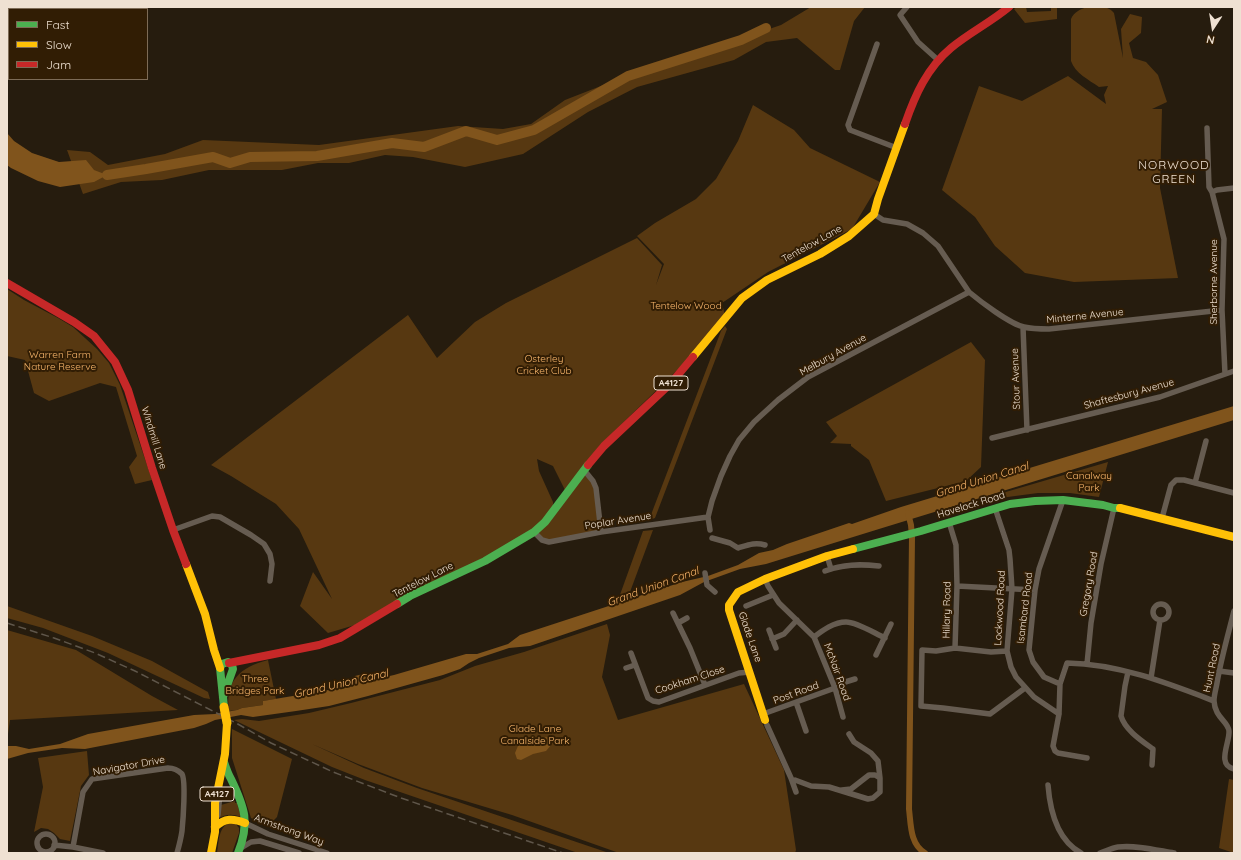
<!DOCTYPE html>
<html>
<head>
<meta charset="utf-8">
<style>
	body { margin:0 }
	#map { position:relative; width:1241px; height:860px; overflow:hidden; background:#261c0e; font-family:Quicksand,sans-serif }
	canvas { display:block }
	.frame { position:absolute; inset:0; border:8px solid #efe1d2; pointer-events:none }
	.legend { position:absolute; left:8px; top:8px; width:140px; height:72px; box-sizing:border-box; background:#311d04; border:1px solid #7d6b56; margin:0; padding:5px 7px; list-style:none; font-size:12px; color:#efe1d2 }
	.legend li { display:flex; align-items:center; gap:8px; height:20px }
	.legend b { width:20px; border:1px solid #7d6b56 }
	.north { position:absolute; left:1193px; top:8px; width:40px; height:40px; -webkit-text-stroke:3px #311d04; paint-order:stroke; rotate:192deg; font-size:11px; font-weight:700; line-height:16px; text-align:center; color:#efe1d2 }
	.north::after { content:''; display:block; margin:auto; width:14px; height:18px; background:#efe1d2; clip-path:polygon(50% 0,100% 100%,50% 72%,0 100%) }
</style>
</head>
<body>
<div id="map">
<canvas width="1241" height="860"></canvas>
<div class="frame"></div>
<ul class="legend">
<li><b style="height:5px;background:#4caf50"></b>Fast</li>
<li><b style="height:5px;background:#ffc107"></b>Slow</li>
<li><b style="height:5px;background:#c62828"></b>Jam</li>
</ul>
<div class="north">N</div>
</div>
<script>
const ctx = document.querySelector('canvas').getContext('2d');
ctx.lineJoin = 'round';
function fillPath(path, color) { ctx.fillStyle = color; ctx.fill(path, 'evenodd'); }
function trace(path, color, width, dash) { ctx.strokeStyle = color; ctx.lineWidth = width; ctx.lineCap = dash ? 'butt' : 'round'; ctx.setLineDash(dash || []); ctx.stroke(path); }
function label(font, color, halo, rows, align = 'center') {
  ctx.font = font + ' Quicksand,sans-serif'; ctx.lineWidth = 4; ctx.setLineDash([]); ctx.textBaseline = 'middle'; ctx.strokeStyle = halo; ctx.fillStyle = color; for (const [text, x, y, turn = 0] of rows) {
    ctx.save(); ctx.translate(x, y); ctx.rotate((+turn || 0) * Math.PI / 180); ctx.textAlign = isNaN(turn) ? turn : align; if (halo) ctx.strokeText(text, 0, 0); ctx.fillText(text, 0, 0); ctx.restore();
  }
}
fillPath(new Path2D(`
	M811 7H865L854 21 840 70H835L797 38 766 42 734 60 637 87 588 112 523 154 465 167 413 157 385 155 349 163H318L282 170H209L162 180 121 182 83 194 67 150 90 152 108 165 165 154 203 140 319 145 458 126 503 129 531 124 565 100 606 84 781 25Z
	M1017 7H1026L1027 12 1051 11V7H1057V19L1025 23 1014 9Z
	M1088 7C1097 7 1108 5 1114 13L1123 58 1121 29 1130 14 1142 17 1141 33 1129 43 1133 58 1146 62 1158 75 1167 102 1152 109H1162L1160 188 1178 278 1074 282 1025 273 995 246 975 217 942 190 979 86 1022 101 1068 76 1106 104 1104 95 1108 86 1099 87C1089 80 1075 73 1071 61V19C1074 12 1080 9 1088 7Z
	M753 105 794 130 810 148 880 182 852 229 768 272 722 303 725 316 699 349 600 445 565 490 553 466 537 459 539 471 553 502V508L543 523 487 556 355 625 328 633 300 606 313 572 332 599 299 529 276 504 231 476 211 465 408 315 437 358 475 322 506 303 637 238 662 265 656 285 664 264 637 236 655 223 696 199 716 179 738 141Z
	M7 289 24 300 58 318 73 327 97 349 109 363 120 385 152 480 135 484 129 467 137 456 116 387 100 383 49 401 34 393 25 360 7 356Z
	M725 326 727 329 655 518 649 520 721 331Z
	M971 342 985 360 981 467 966 481 886 501 869 460 851 446V444L830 443 837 436 826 422Z
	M1108 462 1099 497 1070 493H1038L1000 498 999 494Z
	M584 470 593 481 601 532 549 542 534 532Z
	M653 530 627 600 617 603 643 531Z
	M7 606 92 636 152 661 208 692 210 699 204 698 108 653 43 628 7 618Z
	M607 624 610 635 602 677 618 720 744 684 784 770 796 850 795 853H619L512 815 422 788 358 764 312 744 364 768 417 788 609 853H578L365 780 332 767 234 720 242 719 259 721 309 713 351 703 440 680 475 666 524 652Z
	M7 630 76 650 152 696 178 710 10 720 8 734 7 733Z
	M268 660 276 699 263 701V705L242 708 237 710 229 711C225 681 240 667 268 660Z
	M232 729 292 759 277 817 268 826 251 818 232 758Z
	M87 751 89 775 81 786 70 841 60 839 54 833 48 829 41 828 34 832 43 787 38 758Z
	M1229 779 1234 780V853L1219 848Z
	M235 801V803H237L241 817C232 814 227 814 219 818L221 805Z
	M231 822 236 824 239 828V833L232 853H217C219 842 218 826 231 822Z`), '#573811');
fillPath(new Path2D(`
	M7 133 14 141 32 153 59 162 86 160 94 170 107 175 94 182 60 187 38 181 11 168 7 165Z
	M1234 406V420L879 529 766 564 740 569 704 582 680 595 530 646 509 648 479 658 469 663 460 669 443 675 368 696 329 706 296 711 253 717 241 715 215 720 206 724 194 728 85 749 62 748 28 753 7 759V746H16L29 749 60 744 88 734 194 715 215 714 237 710 242 708 263 705V701L352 686 355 676 363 674 368 679 372 680 394 675 466 654H477L508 644 520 635 569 619 682 582 708 576 738 565 759 553 773 550 787 544 849 523 852 524 901 507Z
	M546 737 550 738 552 741V744L546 751 533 754 521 760 517 759 515 753 520 741 526 740 531 741Z`), '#80541c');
trace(new Path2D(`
	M908 513 911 525 912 537 909 809C911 825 910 844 925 853`), '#80541c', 6);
trace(new Path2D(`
	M107 175 146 169 213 157 230 163 250 157 317 156 392 143 424 147 466 131 497 140 534 130 628 76 741 40 766 28`), '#80541c', 10);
trace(new Path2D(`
	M907 7 900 15 918 42 938 60
	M877 44 848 125 850 130 897 148
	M1207 128 1209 187 1212 192 1224 239 1222 310 1225 374
	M1212 192 1217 190 1234 188
	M874 214 883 220 907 224 923 233 938 246 969 292C981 302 1010 324 1024 327 1032 329 1041 329 1049 329L1222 310
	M1023 327 1027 430
	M992 438 1160 397 1234 371
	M584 470 593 481 596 488 601 532
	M1195 483 1206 441
	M995 508 1009 550 1010 559 1012 589 1007 651 1011 667 1016 677 1034 697 1059 714
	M1162 518 1171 485 1176 480H1184L1234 493
	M949 522 956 545 957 586 955 648 991 652 1007 651
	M173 530 212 516 220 517 251 535 264 544 270 554 272 564 270 581
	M710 530 708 517 712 501 721 476 730 456 739 440 754 422 778 400 808 377 969 292
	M534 532 542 540 549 542 601 532 708 517
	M712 538 730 543 738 548C748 545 755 542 765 545
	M827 556 831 569
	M825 571C843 564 860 564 879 566
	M705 573 707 585 715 592
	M765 579 768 586 779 603 814 637 835 688 843 717
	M957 586 1035 590
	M1153 612a8 8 0 1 1 16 0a8 8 0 1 1-16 0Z
	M746 606 773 595
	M1234 611C1228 635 1221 659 1217 683 1216 689 1214 695 1214 701 1215 718 1228 721 1229 731 1230 742 1216 765 1234 769
	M673 613 690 648 705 685
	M678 623 687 618
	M769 630 776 648
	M814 637C823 630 834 622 846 622 857 622 874 633 885 638
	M772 639 784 634 797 620
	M955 648 936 651 922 650 921 706 943 708 990 714 1025 688
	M631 653 648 698 653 701 659 702 739 673 750 672
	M876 655 891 624
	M1087 664 1091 623 1101 564 1114 508
	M626 668 635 665
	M1219 671 1234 673
	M1128 672 1125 686 1121 716C1125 730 1142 741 1153 749L1152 765
	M1151 678 1160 620
	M1060 684 1044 677 1033 662 1029 650 1035 590 1039 569 1063 500
	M796 702 806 731
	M763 714 835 688 842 683 855 679
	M767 725 791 778 796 792
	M849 734 854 742 871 753 878 761 880 778
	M1087 758 1058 753 1055 751 1053 746 1059 714 1060 684 1067 663C1119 664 1167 683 1214 701
	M792 781 795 780 811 786 829 787 868 799 873 798 880 792V778L875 775H869L851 789 842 790
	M1048 785C1050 811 1057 840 1081 853
	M218 815 220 794
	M245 823 268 834 327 853
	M37 843a9 9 0 1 1 18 0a9 9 0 1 1-18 0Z
	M54 845 73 847 103 853
	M73 847 83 792 92 779 168 768C173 768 178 770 182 774 186 781 183 821 182 831 181 838 179 846 177 853
	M241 848 251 842 260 841 299 853
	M1100 853C1106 851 1112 848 1118 847 1136 845 1156 850 1174 853`), '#665c51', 5.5);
trace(new Path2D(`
	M853 549 921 531 1010 504 1035 501 1063 500 1103 505 1114 508H1120
	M397 604 410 596 485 561 534 532 545 522 588 465
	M223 697 233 669 232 665 228 662 222 664 220 668 224 707
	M224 762C226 768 228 774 231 779 245 808 250 823 238 853`), '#4caf50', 8);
trace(new Path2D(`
	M693 357 742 298 767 280 820 254 849 236 874 214 878 199 905 124
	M1120 508 1234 537
	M186 564 205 614 214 650 220 668
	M765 720 729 610V605L738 592 765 579 827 556 853 549
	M215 827C225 818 233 818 245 823
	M211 853 215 832V803L225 754 227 723`), '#ffc107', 8);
trace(new Path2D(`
	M905 124C915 95 927 68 951 48 969 33 991 22 1009 7
	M7 283 74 322 94 336 115 362 128 390 152 468 173 530 186 564
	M588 465 604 446 672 382 693 357
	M229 663 319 645 340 638 397 604`), '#c62828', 8);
trace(new Path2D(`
	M7 623 54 638 95 653 135 671 236 723 271 743 333 772 401 798 563 853`), '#5f564a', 1.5, [8, 4]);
trace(new Path2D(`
	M224 707 227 723`), '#ffc107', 9);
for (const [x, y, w] of [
	[671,383,34],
	[217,794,34]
]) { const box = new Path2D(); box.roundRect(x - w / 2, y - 7, w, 14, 3); ctx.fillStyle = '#311d04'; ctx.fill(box); trace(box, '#efe1d2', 1); }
label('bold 9px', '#efe1d2', null, [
	["A4127",671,383],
	["A4127",217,794]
]);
label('10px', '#efe1d2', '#311d04', [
	["Tentelow Lane",812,244,-29],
	["Sherborne Avenue",1214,282,-90],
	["Minterne Avenue",1085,316,-6],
	["Melbury Avenue",833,355,-29],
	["Stour Avenue",1016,379,-92],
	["Shaftesbury Avenue",1129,394,-15],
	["Windmill Lane",154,438,73],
	["Havelock Road",971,505,-17],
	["Poplar Avenue",618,521,-9],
	["Tentelow Lane",423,580,-27],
	["Gregory Road",1089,584,-80],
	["Lockwood Road",1000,608,-87],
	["Isambard Road",1025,608,-83],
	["Hillary Road",947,610,-89],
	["Glade Lane",750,637,71],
	["Hunt Road",1212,668,-78],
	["McNair Road",837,672,70],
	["Cookham Close",690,680,-18],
	["Post Road",796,693,-20],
	["Navigator Drive",129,766,-10],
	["Armstrong Way",289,830,20]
]);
label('10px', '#fbb86d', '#311d04', [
	["Tentelow Wood",686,306],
	["Warren Farm",60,355],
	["Nature Reserve",60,367],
	["Osterley",544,359],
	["Cricket Club",544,371],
	["Canalway",1089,476],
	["Park",1089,488],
	["Three",255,679],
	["Bridges Park",255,691],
	["Glade Lane",535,729],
	["Canalside Park",535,741]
]);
label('italic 11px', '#fab66c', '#311d04', [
	["Grand Union Canal",982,480,-17],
	["Grand Union Canal",653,587,-20],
	["Grand Union Canal",341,684,-13]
]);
ctx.letterSpacing = '1px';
label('12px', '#efe1d2', '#311d04', [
	["NORWOOD",1174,165],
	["GREEN",1174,179]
]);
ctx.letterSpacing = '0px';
</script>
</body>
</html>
